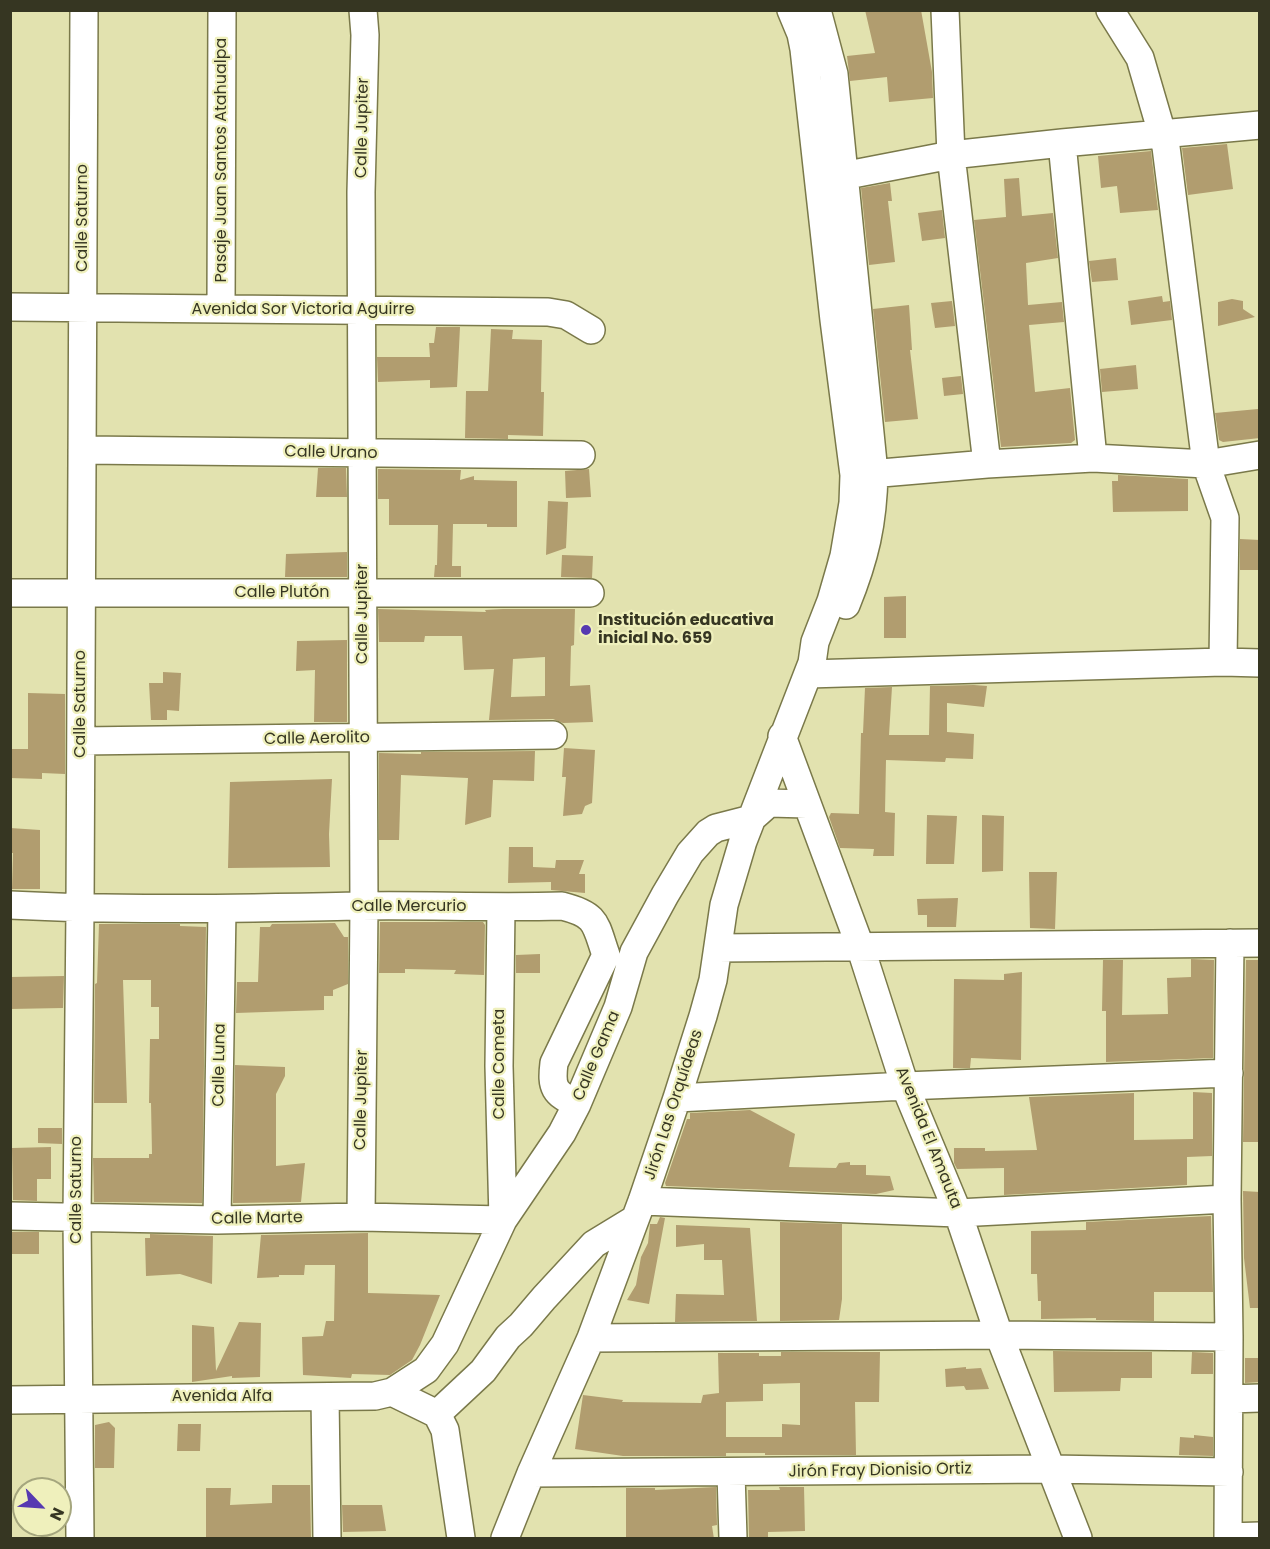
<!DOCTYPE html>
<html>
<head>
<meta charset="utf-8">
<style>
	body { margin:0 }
	#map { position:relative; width:1270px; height:1549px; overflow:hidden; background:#e2e2af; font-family:Poppins,sans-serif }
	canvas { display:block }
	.frame { position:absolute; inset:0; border:12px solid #363622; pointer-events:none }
	.north { position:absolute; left:12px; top:1477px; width:60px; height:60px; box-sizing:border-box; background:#eff0bc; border:2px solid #a5a67e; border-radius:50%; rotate:115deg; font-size:16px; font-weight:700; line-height:24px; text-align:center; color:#363622 }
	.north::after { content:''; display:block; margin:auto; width:21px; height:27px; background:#5639b1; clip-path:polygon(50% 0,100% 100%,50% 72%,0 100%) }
</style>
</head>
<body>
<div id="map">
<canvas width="1270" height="1549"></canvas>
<div class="frame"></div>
<div class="north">N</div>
</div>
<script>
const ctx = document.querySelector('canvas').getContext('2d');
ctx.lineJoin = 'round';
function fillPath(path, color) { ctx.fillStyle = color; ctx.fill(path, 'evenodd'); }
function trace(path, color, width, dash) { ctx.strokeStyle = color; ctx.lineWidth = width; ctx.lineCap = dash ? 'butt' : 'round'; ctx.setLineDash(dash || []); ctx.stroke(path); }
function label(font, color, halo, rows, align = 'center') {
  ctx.font = font + ' Poppins,sans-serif'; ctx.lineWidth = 4.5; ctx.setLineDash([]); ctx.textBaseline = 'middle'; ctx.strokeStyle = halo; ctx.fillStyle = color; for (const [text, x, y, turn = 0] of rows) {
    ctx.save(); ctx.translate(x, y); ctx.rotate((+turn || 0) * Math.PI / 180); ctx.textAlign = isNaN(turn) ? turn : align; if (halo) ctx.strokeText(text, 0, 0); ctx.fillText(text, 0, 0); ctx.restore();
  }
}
fillPath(new Path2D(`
	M865 10H921L932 72 933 98 889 102 887 77 850 81 847 56 875 53Z
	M1227 144 1233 189 1188 195 1182 148Z
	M1151 151 1158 210 1120 213 1117 186 1101 188 1098 156Z
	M1019 178 1022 216 1053 213 1058 258 1026 263 1028 305 1062 302 1064 322 1029 325 1035 392 1070 388 1075 440 1071 443 1001 447 974 220 1006 217 1004 179Z
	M890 183 892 201H888L895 262 869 265 861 188Z
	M942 210 945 238 922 241 918 213Z
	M1116 258 1118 280 1092 282 1089 261Z
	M1162 296 1163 302 1170 301 1172 320 1131 325 1128 301Z
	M1232 299 1243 301V309L1255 317 1218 326V302Z
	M952 301 955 326 935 328 931 303Z
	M909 305 912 350H910L918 419 885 422 873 309Z
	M436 327H460L457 387 430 388V380L378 382 377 357H430L429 343H434Z
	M491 329 513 330 512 339 542 340 541 392H544L543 436 508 435V439L465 438 466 391H488Z
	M1136 365 1138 389 1102 392 1100 369Z
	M961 376 963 394 944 396 942 378Z
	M1258 409 1260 438 1223 442 1219 440 1215 413Z
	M318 468H346L347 497H316Z
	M378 469 461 470 460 480 474 476V480L517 481V527H487V524H453L452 566H461V577H434L435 565H437L438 525H389V499H378Z
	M589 469 591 497 566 498 565 471Z
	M1118 475 1188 479V511L1113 512 1112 481H1118Z
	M548 501 568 502 566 548 546 555Z
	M1240 539 1260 540V570H1240Z
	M347 552V577H285L286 554Z
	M562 555 593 556 592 578 561 577Z
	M906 596V638H884V597Z
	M378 609 486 612 485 610 503 609H575L574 645 571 646 570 686 590 685 593 722 563 723 553 719 489 720 494 669 464 670 462 636H425L424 642H379ZM545 657V696L511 697 513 659Z
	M347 640V722H314L315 670 296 671 297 641Z
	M163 672 181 673 179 711 167 710V720H151L149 683H163Z
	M974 685 987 686 984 707 947 703V732L974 734 973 759 946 758 945 762 886 760 885 812 895 813 894 856H873L874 849 840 848 829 817 831 813 859 814 861 733H863L865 688 892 687 889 735H929L930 686Z
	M28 693 65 694V774L42 773V779L10 778V749H28Z
	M564 748 595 750 592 803 585 806 582 814 563 816 566 777H562Z
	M535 751 534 781 493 780 491 817 465 825 468 778 401 775 399 840H379V753L421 754V752Z
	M332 779 329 834 330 867 228 868 230 782Z
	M927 815 957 816 954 864H926Z
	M982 815 1004 816 1003 871 982 872Z
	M10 828 40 830V889H12L13 853H10Z
	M509 847H533V867L555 868 556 860H584L579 874H585V893L551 890V882L508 883Z
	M1029 872H1057L1055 929 1030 928Z
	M958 898 956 927H927V915H918L917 899Z
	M380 922H483L485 925 484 975 454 974 456 970 405 969V973H379Z
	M335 923 344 937H348V984L333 990V996H324V1010L236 1013 237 982H258L260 927H270L272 924Z
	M99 924H180V926L206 927 202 1203 94 1202 93 1158H149V1154H152L151 1103H149L150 1039H159V1007H151V980H123L127 1103H94L95 984 97 983Z
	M540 954V973H516V955Z
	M1191 959 1214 960 1213 1058 1106 1062V1011H1102L1103 960H1123L1122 1015 1168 1014 1167 978 1191 977Z
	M1246 960H1260V1142H1243Z
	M1022 972 1021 1060 971 1058 970 1068H953L954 979 1004 980V974Z
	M64 976 63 1008 10 1009V977Z
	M235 1065 285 1067V1076L276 1094V1166L305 1163 301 1202 233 1203Z
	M1193 1092 1212 1093V1156L1187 1157V1185L1004 1195V1168L957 1169 954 1163V1148H985V1151L1037 1150 1029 1097 1134 1093V1140L1193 1139Z
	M750 1110 795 1134 789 1167 836 1168 839 1163 850 1162V1165H866V1175L890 1176 894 1190 876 1194 666 1186 665 1183 687 1119H690V1113Z
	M38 1128H62V1144L38 1143Z
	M51 1147V1179H37V1201L13 1200 12 1148Z
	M1243 1191 1260 1192V1308H1250L1244 1258Z
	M1211 1216 1213 1292H1154V1321L1096 1320V1318L1041 1319V1301H1038L1037 1274H1031V1231L1086 1230V1222Z
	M660 1217 665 1218 649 1304 627 1300 636 1285 641 1257 648 1243 650 1224H657Z
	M780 1222 842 1224V1299L839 1320 780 1321Z
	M676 1225 750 1228 757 1321 675 1322 676 1294 724 1295 722 1260H704V1244L676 1247Z
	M11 1232H39V1254H11Z
	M368 1233V1293L440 1295 420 1345 412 1360 390 1375 352 1374 351 1378 303 1375 302 1337 323 1336 326 1321H334L335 1265H305L304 1275H279V1277L257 1278 261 1235Z
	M150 1234 213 1236 212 1284 180 1274 146 1276 145 1238H150Z
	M239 1322 261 1323 260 1377 232 1378V1376L192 1382V1325L214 1327 216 1371Z
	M1053 1351 1152 1352V1378H1121L1120 1391 1054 1392Z
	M781 1352H880L879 1402H855L856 1455H765V1453H726V1456H623L575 1449 583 1395 623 1400 622 1402 701 1403 703 1395 719 1393 718 1353H759V1356H781ZM800 1383V1425L782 1424V1437H726V1402L763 1401V1384Z
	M1192 1352 1213 1353V1374H1191Z
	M1245 1358H1260V1382L1245 1383Z
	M966 1367V1369L981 1368 989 1389 966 1390 964 1386 946 1387 945 1369Z
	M109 1422 115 1428 114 1468H95V1425Z
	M178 1424H201L200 1451H177Z
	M1194 1435 1213 1437V1456L1179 1455 1180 1437 1194 1438Z
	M272 1485H310L311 1539H206V1488H231L230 1505 272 1503Z
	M716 1487 717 1525 712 1526 714 1539H626V1488H655V1490Z
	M779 1487H804L805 1531 768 1532V1539H749L748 1490H780Z
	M342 1505H382L386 1531 343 1532Z`), '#b19d6f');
const minor = new Path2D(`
	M817 10 834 74 874 473C873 524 865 558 846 605
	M945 10 951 155 987 464
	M1110 10 1140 58 1166 147 1206 464 1225 518 1223 662
	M1062 143 1093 458
	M827 179 951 155 1062 143 1260 125
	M10 307 548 312 566 315 591 330
	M221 309 222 10
	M82 450 581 455
	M858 475 987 464 1093 458 1206 464 1260 455
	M10 593H590
	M808 674 1223 662 1260 663
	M782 736 860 946 905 1086 958 1213 999 1335 1078 1538
	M81 741 553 735
	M10 905C128 911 244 908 361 906 428 905 495 908 562 906 598 915 595 924 606 955L554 1063C551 1088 554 1093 577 1104
	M718 948 1260 943
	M677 1098 905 1086 1229 1073
	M642 1201 958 1213 1227 1199
	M10 1216 217 1220 361 1217 503 1220 499 1066 501 908
	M361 1217 364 906 361 192 365 35 363 10
	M217 1220 222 910
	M591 1338 999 1335 1229 1337
	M392 1392 437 1414 483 1371 508 1337 521 1325 544 1298 594 1244 635 1219
	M325 1397 327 1538
	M1229 1399 1260 1398
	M10 1400 375 1396 392 1392 426 1370 445 1344 503 1220 562 1133 577 1104 618 1007 634 952 665 895 690 853 708 833 716 828 751 819 769 803 807 804
	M437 1414 445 1430 461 1538
	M531 1473 1050 1469 1229 1472
	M731 1473 733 1538
	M1228 1537 1260 1536
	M80 1538 77 1217 80 909 84 10
	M505 1538 531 1473 591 1338 642 1201 677 1098 703 1016 713 980 724 905 743 841 812 663 815 642 831 601 844 556 853 503 854 475 834 320 804 49 801 34 791 10
	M1228 1538 1229 1337 1227 1199 1230 943`);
trace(minor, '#7a794a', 30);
trace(minor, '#fff', 27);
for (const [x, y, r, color] of [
	[586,630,6,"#5639b1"]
]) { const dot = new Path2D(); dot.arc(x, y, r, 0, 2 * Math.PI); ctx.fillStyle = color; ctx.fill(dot); trace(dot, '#eff0bc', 2); }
label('16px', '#363622', '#eff0bc', [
	["Calle Jupiter",363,128,-89],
	["Pasaje Juan Santos Atahualpa",222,160,-90],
	["Calle Saturno",83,218,-90],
	["Avenida Sor Victoria Aguirre",303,310],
	["Calle Urano",331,453,1],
	["Calle Plutón",282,593],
	["Calle Jupiter",363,614,-90],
	["Calle Saturno",81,704,-90],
	["Calle Aerolito",317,739,-1],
	["Calle Mercurio",409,907],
	["Calle Gama",597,1056,-67],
	["Calle Cometa",500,1064,-90],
	["Calle Luna",220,1065,-89],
	["Calle Jupiter",362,1100,-89],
	["Jirón Las Orquídeas",674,1105,-72],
	["Avenida El Amauta",928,1138,68],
	["Calle Saturno",77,1190,-90],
	["Calle Marte",257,1219,-1],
	["Avenida Alfa",222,1397],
	["Jirón Fray Dionisio Ortiz",880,1471,-1]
]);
label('bold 16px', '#363622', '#eff0bc', [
	["Institución educativa",598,621],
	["inicial No. 659",598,639]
], 'left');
</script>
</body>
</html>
